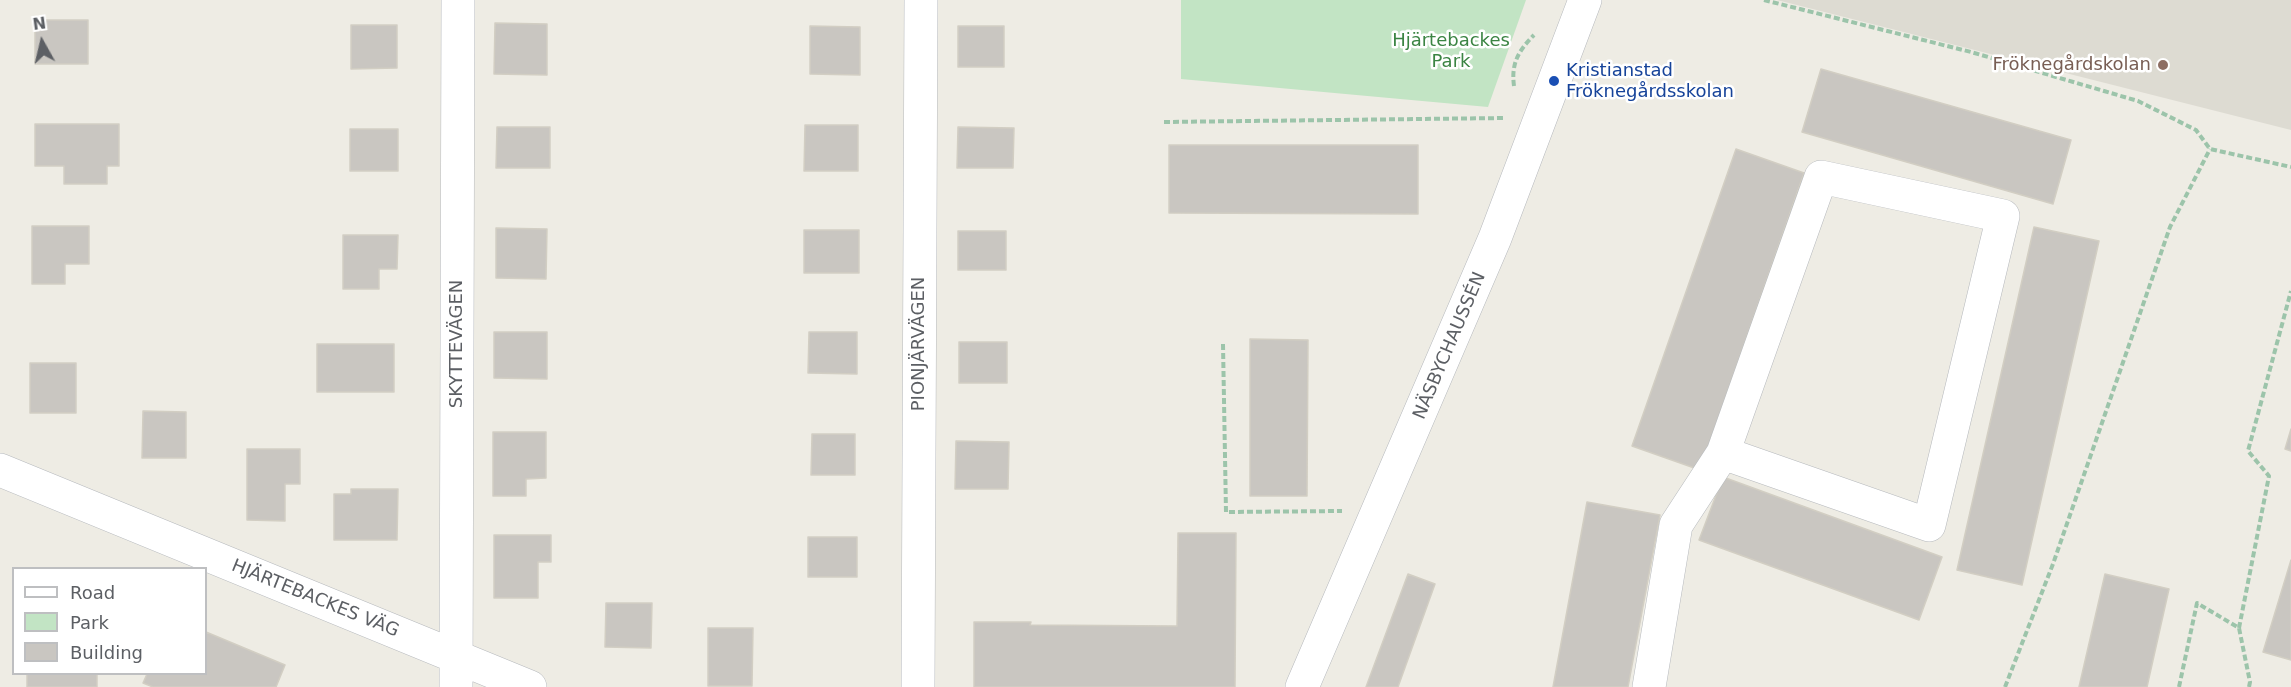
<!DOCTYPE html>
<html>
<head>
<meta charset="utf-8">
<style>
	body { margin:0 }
	#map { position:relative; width:2291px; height:687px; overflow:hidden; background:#eeece4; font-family:"DejaVu Sans",sans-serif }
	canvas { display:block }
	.legend { position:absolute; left:12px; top:567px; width:195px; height:108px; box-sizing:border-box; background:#fff; border:2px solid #bebfc1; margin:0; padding:8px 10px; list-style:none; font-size:18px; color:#5c5f64 }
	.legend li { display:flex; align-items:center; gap:12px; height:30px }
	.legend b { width:30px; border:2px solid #bebfc1 }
	.north { position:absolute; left:12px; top:12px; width:60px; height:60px; -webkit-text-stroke:4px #fff; paint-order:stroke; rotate:352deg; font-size:16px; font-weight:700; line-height:24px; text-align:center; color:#5c5f64 }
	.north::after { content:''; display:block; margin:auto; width:21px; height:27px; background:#5c5f64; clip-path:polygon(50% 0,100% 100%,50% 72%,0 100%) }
</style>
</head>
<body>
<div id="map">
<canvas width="2291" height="687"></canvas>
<ul class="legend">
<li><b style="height:8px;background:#fff"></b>Road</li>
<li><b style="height:16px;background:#c2e4c4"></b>Park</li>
<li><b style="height:16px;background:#c9c6c1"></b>Building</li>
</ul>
<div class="north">N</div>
</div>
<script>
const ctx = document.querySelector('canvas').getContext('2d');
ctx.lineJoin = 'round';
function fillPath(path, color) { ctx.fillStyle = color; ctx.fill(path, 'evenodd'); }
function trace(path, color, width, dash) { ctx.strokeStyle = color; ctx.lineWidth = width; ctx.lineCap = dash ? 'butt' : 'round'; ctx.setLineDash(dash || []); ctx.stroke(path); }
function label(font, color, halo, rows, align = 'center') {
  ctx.font = font + ' "DejaVu Sans",sans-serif'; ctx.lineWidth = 5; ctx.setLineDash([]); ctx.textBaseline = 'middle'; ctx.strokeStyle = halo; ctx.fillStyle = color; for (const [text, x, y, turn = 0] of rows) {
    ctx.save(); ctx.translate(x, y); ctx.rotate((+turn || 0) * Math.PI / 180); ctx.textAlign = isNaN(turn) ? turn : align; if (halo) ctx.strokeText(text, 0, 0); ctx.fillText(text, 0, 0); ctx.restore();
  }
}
fillPath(new Path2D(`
	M1777 0H2291V130Z`), '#dddbd2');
fillPath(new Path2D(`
	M1181 0H1526L1488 107 1181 79Z`), '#c2e4c4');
const building = new Path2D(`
	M35 20H88V64H35Z
	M495 23 547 24V75L494 74Z
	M351 25H397V68L351 69Z
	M810 26 860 27V75L810 74Z
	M958 26H1004V67H958Z
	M1821 69 2071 140 2053 204 1802 132Z
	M35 124H119V166H107V184H64V166H35Z
	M805 125H858V171H804Z
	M497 127H550V168H496Z
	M958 127 1014 128 1013 168H957Z
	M350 129H398V171H350Z
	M1169 145H1418V214L1169 213Z
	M1736 149 1804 173 1700 470 1632 446Z
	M32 226H89V264H65V284H32Z
	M2034 227 2099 241 2022 585 1957 570Z
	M496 228 547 229 546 279 496 278Z
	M804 230H859V273H804Z
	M958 231H1006V270H958Z
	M343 235H398L397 269H379V289H343Z
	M494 332H547V379L494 378Z
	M809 332H857V374L808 373Z
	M1250 339 1308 340 1307 496H1250Z
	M959 342H1007V383H959Z
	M317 344H394V392H317Z
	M30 363H76V413H30Z
	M143 411 186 412V458H142Z
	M2291 429V451L2285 449Z
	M493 432H546V478L526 479V496H493Z
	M812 434H855V475H811Z
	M956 441 1009 442 1008 489H955Z
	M247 449H300V484H285V521L247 520Z
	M1723 477 1942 557 1919 620 1699 540Z
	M351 489H398L397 540H334V494H351Z
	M1587 502 1660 515 1628 687H1553Z
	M1178 533H1236L1235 687H974V622H1031L1030 625 1177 626Z
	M494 535H551V562H538V598H494Z
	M808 537H857V577H808Z
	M2291 560V660L2263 652Z
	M1408 574 1435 584 1398 687H1366Z
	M2105 574 2169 589 2147 687H2079Z
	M606 603H652L651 648 605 647Z
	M708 628H753L752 686H708Z
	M206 632 285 665 276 687H153L143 683 147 674H206Z
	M27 674H97V687H27Z`);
fillPath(building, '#c9c6c1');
trace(building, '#d2cec3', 1.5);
const minor = new Path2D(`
	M1821 177 2003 216 1929 525 1723 453Z
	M0 470 530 687
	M456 687 458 0
	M918 687 921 0
	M1302 687 1495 238 1585 0
	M1649 687 1676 525 1723 453`);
trace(minor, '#b6b9bd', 34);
trace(new Path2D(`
	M1764 0 1971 52 2138 101 2196 130 2210 149 2291 167
	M1514 86C1511 64 1518 51 1534 35
	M1164 122 1505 118
	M1223 344 1226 512 1342 511
	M2239 628 2269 476 2248 451 2291 291
	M2005 687 2053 564 2170 227 2210 149
	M2179 687 2197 603 2239 628 2250 682 2249 687`), '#9cc4aa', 4, [6, 3]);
trace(minor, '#fff', 33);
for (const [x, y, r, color] of [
	[2163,65,6,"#8d6e63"],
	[1554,81,6,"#1a4fb4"]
]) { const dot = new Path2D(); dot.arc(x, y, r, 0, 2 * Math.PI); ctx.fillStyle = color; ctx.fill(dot); trace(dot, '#fff', 2); }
label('18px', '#3b8443', '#fff', [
	["Hjärtebackes",1451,41],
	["Park",1451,62]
]);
label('18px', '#785e54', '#fff', [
	["Fröknegårdskolan",2151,65]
], 'right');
label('18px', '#164399', '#fff', [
	["Kristianstad",1566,71],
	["Fröknegårdsskolan",1566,92]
], 'left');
label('18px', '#5c5f64', '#fff', [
	["SKYTTEVÄGEN",457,344,-90],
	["PIONJÄRVÄGEN",919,344,-90],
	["NÄSBYCHAUSSÉN",1450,346,-67],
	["HJÄRTEBACKES VÄG",315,599,22]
]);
</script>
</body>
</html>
